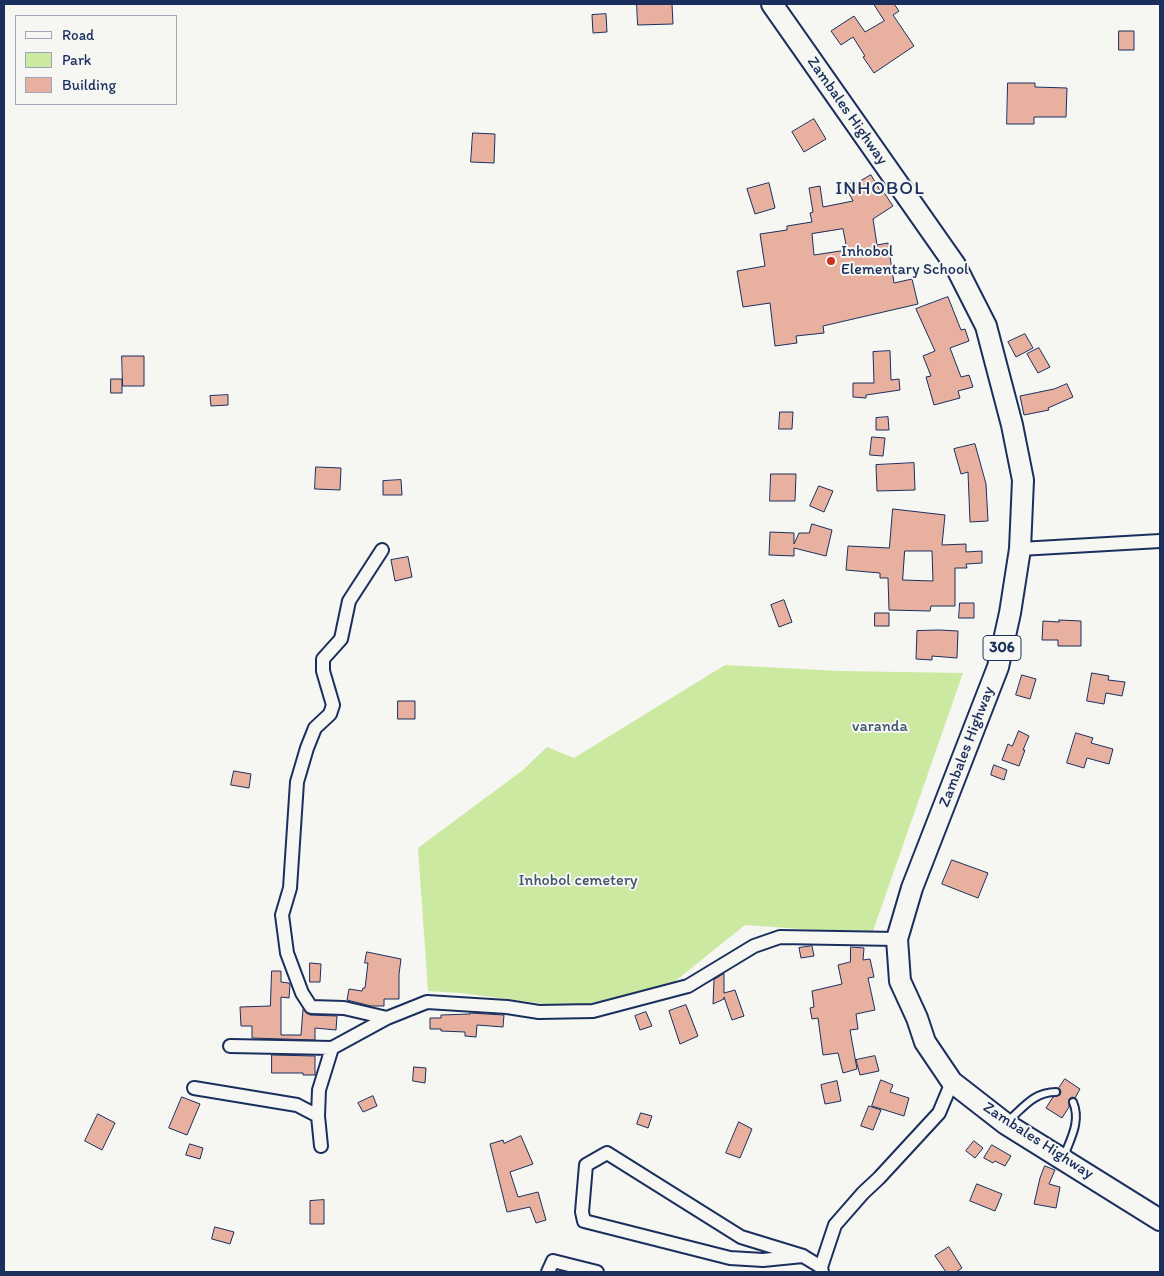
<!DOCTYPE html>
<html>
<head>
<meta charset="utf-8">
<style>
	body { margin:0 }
	#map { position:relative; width:1164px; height:1276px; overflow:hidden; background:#f6f6f2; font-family:Itim,sans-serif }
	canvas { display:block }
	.frame { position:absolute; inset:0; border:5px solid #1b2f5e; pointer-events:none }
	.legend { position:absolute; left:15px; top:15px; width:162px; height:90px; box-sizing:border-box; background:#f6f6f2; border:1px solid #9ea6b7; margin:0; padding:6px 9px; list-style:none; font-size:15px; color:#1b2f5e }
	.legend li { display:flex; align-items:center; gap:10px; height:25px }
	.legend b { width:25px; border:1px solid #9ea6b7 }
</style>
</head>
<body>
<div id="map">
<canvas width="1164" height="1276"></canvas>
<div class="frame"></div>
<ul class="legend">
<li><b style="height:6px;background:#f6f6f2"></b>Road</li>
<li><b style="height:14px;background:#cbe9a1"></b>Park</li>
<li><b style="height:14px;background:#e8b19f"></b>Building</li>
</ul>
</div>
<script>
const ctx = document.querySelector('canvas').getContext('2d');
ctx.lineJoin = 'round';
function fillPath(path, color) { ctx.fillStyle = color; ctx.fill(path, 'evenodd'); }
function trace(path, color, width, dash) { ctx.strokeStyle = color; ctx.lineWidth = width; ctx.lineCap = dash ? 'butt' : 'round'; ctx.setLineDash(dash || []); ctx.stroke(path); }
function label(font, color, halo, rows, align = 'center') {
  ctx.font = font + ' Itim,sans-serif'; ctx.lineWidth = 4; ctx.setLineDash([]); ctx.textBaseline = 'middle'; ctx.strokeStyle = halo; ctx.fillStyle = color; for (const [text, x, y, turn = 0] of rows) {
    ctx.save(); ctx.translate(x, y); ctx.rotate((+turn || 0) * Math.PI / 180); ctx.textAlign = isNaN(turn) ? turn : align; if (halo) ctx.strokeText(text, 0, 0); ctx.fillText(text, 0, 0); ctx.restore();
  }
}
fillPath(new Path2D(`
	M725 665 840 671 963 673 872 934 745 925 664 990 568 1007 461 993 428 991 418 848 523 770 547 747 574 758Z`), '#cbe9a1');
const building = new Path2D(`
	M637 4H672L673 24 638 25Z
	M874 4H894L899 11 893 15 914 46 874 73 863 57 865 56 853 37 841 45 831 31 854 16 865 32 884 21Z
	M606 14 607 32 593 33 592 15Z
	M1119 31H1134V50H1119Z
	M1008 83H1035V87L1067 88 1066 117H1034V124H1007Z
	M814 119 826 139 804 152 792 132Z
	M473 133 495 134 494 163 471 162Z
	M871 175 881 192 883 191 893 206 873 219 877 245 888 243 894 283 912 279 918 304 823 326 824 333 796 336 797 343 775 346 770 303 743 307 737 271 765 266 760 234 787 230V226L812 222 810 213 813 212 809 188 820 186 823 207 853 201 845 186 854 181 856 183ZM843 229 847 250 814 255 812 234Z
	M769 183 775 208 755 214 747 189Z
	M948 297 961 330 965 329 969 341 950 348 961 377 969 375 973 387 958 391 960 398 934 405 926 377 931 376 923 356 935 351 916 309Z
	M1025 334 1033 348 1016 357 1008 342Z
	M1039 348 1050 367 1038 373 1027 354Z
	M890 351 891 380 899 379 900 390 866 395V398L853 397V383H874L873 352Z
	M122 356H144V386H123Z
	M111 379H122V393H111Z
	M1067 384 1073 397 1048 408 1049 410 1024 415 1020 396 1054 389Z
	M228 395V405L211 406 210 396Z
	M780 412H793L792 429H779Z
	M888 417 889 430H876V418Z
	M872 437 885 438 883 456 870 455Z
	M975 444 986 484 988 521 970 522 968 472 961 474 954 449Z
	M914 463 915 490 877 491 876 465Z
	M316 467 341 468 340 490 315 489Z
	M771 474H796L795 501H770Z
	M401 480 402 495H383V481Z
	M819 486 833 491 824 512 810 506Z
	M893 509 945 515 942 545 966 544V552L982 551V563L966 564 967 568H955V606H931L930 611 889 610 888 578H880V573L846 570 848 546 889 548ZM905 551H932L933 581 903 580Z
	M812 524 832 530 826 556 794 548V556L769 555 770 532 794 533V544L799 533H809Z
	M408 557 412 577 395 581 391 560Z
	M784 600 792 622 779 627 771 605Z
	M960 603H974V618H959Z
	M875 613H889V626H875Z
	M1059 620 1081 621V646H1058V640H1042L1043 621 1059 622Z
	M940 630 958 631 957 658 932 656V660L916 659 917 631Z
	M1092 673 1109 676 1108 680 1125 682 1122 696 1106 693 1104 704 1087 701Z
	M1022 675 1036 679 1030 699 1016 695Z
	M398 701H415V719H398Z
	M1019 731 1029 736 1023 750H1025L1019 766 1002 760 1008 744 1012 746Z
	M1076 733 1093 738 1091 743 1113 749 1109 764 1087 758 1084 768 1067 763Z
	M994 765 1007 770 1004 780 991 775Z
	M234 771 251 774 249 788 231 785Z
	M952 860 988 873 978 898 942 884Z
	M812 946 814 956 801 958 799 948Z
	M851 947 864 948 863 960 870 959 874 977 868 978 875 1010 856 1014 858 1029 850 1030 857 1069 843 1073 838 1053 823 1055 818 1018 812 1019 810 1008 814 1007 812 991 842 984 838 965 850 962Z
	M367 952 401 959 399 974V999H384V1006H371L347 1000 349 989 362 991 363 988H365L368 963H365Z
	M310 963 321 964 320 982H310Z
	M272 971H281V982L289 983 290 985 289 998 281 997V1035H301L303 1009 310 1015 337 1016 336 1030 315 1028V1040L252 1038V1026H241L240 1007 270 1006Z
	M724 974V993L735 990 744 1016 732 1020 724 997V999L713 1004 714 980Z
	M686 1005 698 1036 680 1044 669 1011Z
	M646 1012 652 1026 640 1030 635 1016Z
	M470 1013 504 1015 503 1027 477 1025 476 1037 465 1036V1032L441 1031V1029H430V1018H441V1015L470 1014Z
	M272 1055 315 1056V1075H303V1073H272Z
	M875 1056 879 1071 860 1075 856 1060Z
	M414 1067 426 1068 425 1083 413 1081Z
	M1065 1079 1080 1089 1075 1098 1072 1097 1069 1099V1107L1062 1118 1046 1108 1053 1097 1060 1095 1061 1091 1059 1088Z
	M881 1080 893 1085 890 1092 909 1098 904 1116 872 1106Z
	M837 1081 841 1101 825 1104 821 1085Z
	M373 1096 377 1106 363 1112 358 1103Z
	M182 1097 200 1104 187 1135 169 1128Z
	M869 1106 881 1110 873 1130 861 1126Z
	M641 1113 652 1116 648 1128 637 1124Z
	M98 1114 115 1123 102 1150 85 1141Z
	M739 1122 752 1129 740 1158 726 1153Z
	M521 1136 533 1164 510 1172 518 1197 538 1192 546 1220 536 1223 530 1207 507 1212 490 1144 503 1140 504 1143Z
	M974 1141 983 1148 975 1158 966 1151Z
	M190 1144 203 1148 200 1159 186 1155Z
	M992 1145 1011 1156 1005 1166 995 1161 993 1163 984 1158Z
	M1045 1166 1055 1170 1049 1184 1060 1187 1056 1208 1034 1204 1040 1178Z
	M977 1184 1002 1194 995 1211 970 1201Z
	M324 1200V1224H310V1201Z
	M215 1227 234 1232 230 1244 212 1239Z
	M949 1247 962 1268 956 1272H946L935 1256Z`);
fillPath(building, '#e8b19f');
trace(building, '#1b2f5e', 1);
const lane = new Path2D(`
	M1008 1121C1024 1107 1034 1092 1056 1092
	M1064 1156C1071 1138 1081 1121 1073 1102`);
const street = new Path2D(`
	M1020 549 1160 541
	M382 550 349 601 341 639 323 659V671L333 705 330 714 315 728 307 748 297 782 290 888 282 915 287 953 302 993 311 1007 344 1008 387 1018
	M230 1046 332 1048
	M194 1088 297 1105 318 1116
	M321 1146 318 1116 319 1090 332 1048 387 1018 427 1002 507 1007 539 1012 593 1011 688 986 754 946 780 937 897 939
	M803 1256 763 1260 730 1258 584 1221 582 1212 586 1165 607 1153 741 1237 803 1256 821 1267
	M548 1272 553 1261 597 1272
	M822 1272 821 1267 835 1225 863 1193 879 1178 939 1113 952 1082`);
const primary = new Path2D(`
	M772 4 955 265 986 326 1012 425 1023 480 1020 549 1010 613 998 667 912 888 897 939 900 981 917 1018 925 1042 952 1082 1006 1124 1160 1220`);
trace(lane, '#1b2f5e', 10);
trace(street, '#1b2f5e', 16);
trace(primary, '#1b2f5e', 24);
trace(lane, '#f6f6f2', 6);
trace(street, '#f6f6f2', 12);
trace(primary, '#f6f6f2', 20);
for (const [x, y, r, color] of [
	[831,261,5,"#c8321e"]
]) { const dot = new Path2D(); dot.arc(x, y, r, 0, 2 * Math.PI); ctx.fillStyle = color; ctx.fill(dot); trace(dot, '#f6f6f2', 2); }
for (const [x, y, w] of [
	[1002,648,38]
]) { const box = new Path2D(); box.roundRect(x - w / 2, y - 12.5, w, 25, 4); ctx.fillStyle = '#f6f6f2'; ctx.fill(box); trace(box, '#1b2f5e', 1); }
label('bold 15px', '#1b2f5e', null, [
	["306",1002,648]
]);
label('16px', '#1b2f5e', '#f6f6f2', [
	["Zambales Highway",847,111,55],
	["Zambales Highway",967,747,-69],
	["Zambales Highway",1038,1141,33]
]);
label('16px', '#1b2f5e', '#f6f6f2', [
	["Inhobol",841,252],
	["Elementary School",841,270]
], 'left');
label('16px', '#3e546b', '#f6f6f2', [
	["varanda",880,727],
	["Inhobol cemetery",578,881]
]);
ctx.letterSpacing = '1px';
label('19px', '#1b2f5e', '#f6f6f2', [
	["INHOBOL",880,189]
]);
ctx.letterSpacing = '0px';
</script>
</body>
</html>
